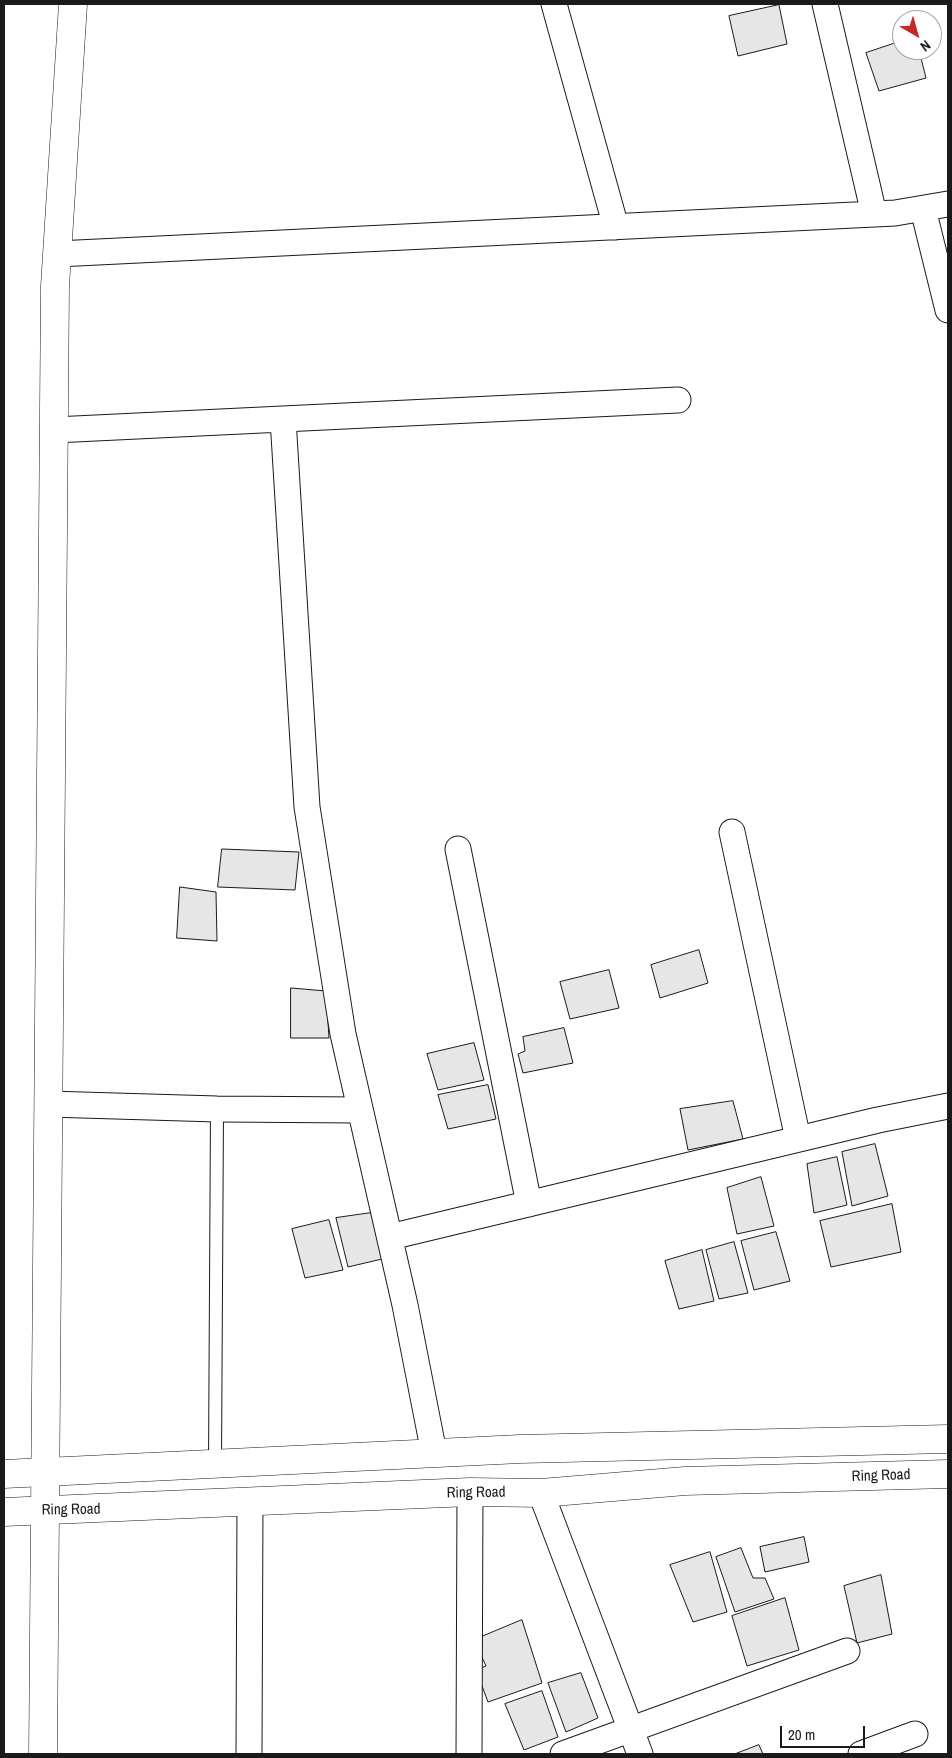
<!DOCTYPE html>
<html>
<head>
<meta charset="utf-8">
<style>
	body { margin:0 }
	#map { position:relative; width:952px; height:1758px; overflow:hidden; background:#fff; font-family:"Archivo Narrow",sans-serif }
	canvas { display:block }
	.frame { position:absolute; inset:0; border:5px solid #1a1a1a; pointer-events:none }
	.north { position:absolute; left:892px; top:10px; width:50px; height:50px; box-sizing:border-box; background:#fff; border:1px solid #a3a3a3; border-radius:50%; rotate:142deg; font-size:14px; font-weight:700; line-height:20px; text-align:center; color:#1a1a1a }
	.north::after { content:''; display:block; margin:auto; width:18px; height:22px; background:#c62828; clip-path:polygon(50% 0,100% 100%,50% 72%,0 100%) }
	.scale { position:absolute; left:780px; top:1726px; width:85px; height:22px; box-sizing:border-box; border:2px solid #1a1a1a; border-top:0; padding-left:6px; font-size:15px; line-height:18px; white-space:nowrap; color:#1a1a1a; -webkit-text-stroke:4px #fff; paint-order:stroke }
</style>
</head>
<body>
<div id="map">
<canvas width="952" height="1758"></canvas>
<div class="frame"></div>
<div class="north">N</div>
<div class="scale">20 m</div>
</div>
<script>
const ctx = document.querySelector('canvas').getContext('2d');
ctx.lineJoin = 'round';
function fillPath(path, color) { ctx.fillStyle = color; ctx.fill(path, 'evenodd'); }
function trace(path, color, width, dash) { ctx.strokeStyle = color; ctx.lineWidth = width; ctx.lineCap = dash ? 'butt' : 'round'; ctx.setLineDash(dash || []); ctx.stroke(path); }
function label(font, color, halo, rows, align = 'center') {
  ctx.font = font + ' "Archivo Narrow",sans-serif'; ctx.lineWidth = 4; ctx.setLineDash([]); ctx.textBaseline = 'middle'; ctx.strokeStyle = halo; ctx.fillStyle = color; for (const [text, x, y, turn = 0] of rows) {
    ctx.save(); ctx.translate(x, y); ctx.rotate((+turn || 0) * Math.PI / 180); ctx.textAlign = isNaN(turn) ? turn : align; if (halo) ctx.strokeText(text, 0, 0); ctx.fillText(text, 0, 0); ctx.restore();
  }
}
const building = new Path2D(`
	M779 5 787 44 738 56 729 16Z
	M902 41V50H919L926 78 879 91 866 53Z
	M222 849 299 852 295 890 218 887Z
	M180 887 216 892 217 941 177 938Z
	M699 950 708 983 660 998 651 965Z
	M609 970 619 1008 570 1019 560 982Z
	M291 988 326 991 329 1038H291Z
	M564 1028 573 1063 523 1073 518 1054 525 1051 523 1037Z
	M474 1043 484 1080 438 1090 427 1054Z
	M488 1085 496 1119 448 1129 438 1095Z
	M733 1101 743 1139 688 1150 680 1109Z
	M875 1144 888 1196 852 1206 842 1152Z
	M837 1157 847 1205 814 1213 807 1164Z
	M761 1177 774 1226 737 1234 727 1188Z
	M892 1204 901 1252 831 1267 820 1221Z
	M371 1213 382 1259 348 1267 336 1218Z
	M329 1220 343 1270 305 1278 292 1229Z
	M776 1232 790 1281 754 1290 741 1241Z
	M734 1242 748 1293 719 1299 706 1250Z
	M702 1250 714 1301 679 1309 665 1261Z
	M804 1537 809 1562 765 1572 760 1547Z
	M741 1548 753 1578H765L774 1599 735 1612 716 1557Z
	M710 1552 727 1612 693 1622 670 1565Z
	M881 1575 892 1634 857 1643 844 1586Z
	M785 1598 799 1650 747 1666 732 1616Z
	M522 1620 542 1683 488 1702 476 1670 486 1666 474 1640Z
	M581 1673 598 1718 566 1732 548 1683Z
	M542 1691 558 1737 524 1750 505 1704Z
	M759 1745 763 1754H735Z`);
fillPath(building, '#e6e6e6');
trace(building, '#1a1a1a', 1);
const lane = new Path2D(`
	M215 1464 217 1109`);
const street = new Path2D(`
	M554 4 616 227
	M825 4 874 214
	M923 209 948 310
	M57 254 895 213 948 204
	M283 419 307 807 343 1034 405 1305 434 1453
	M54 430 678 400
	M732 832 798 1139
	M458 849 529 1204
	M48 1104 217 1109 360 1110
	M390 1237 878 1120 948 1106
	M541 1493 640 1754
	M249 1754 250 1502
	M469 1754 470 1492
	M563 1754 847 1651
	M861 1754 915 1734`);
const secondary = new Path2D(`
	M43 1754 55 286 73 4`);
const highway = new Path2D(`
	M4 1474 520 1449 948 1439
	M4 1512 470 1492 541 1493 685 1481 948 1474`);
trace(lane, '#1a1a1a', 14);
trace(street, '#1a1a1a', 27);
trace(secondary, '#1a1a1a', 29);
trace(highway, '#1a1a1a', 29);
trace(lane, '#fff', 12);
trace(street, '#fff', 25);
trace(secondary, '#fff', 28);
trace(highway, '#fff', 28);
label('15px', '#1a1a1a', '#fff', [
	["Ring Road",881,1476,-2],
	["Ring Road",476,1493,-1],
	["Ring Road",71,1510,-1]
]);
</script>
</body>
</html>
